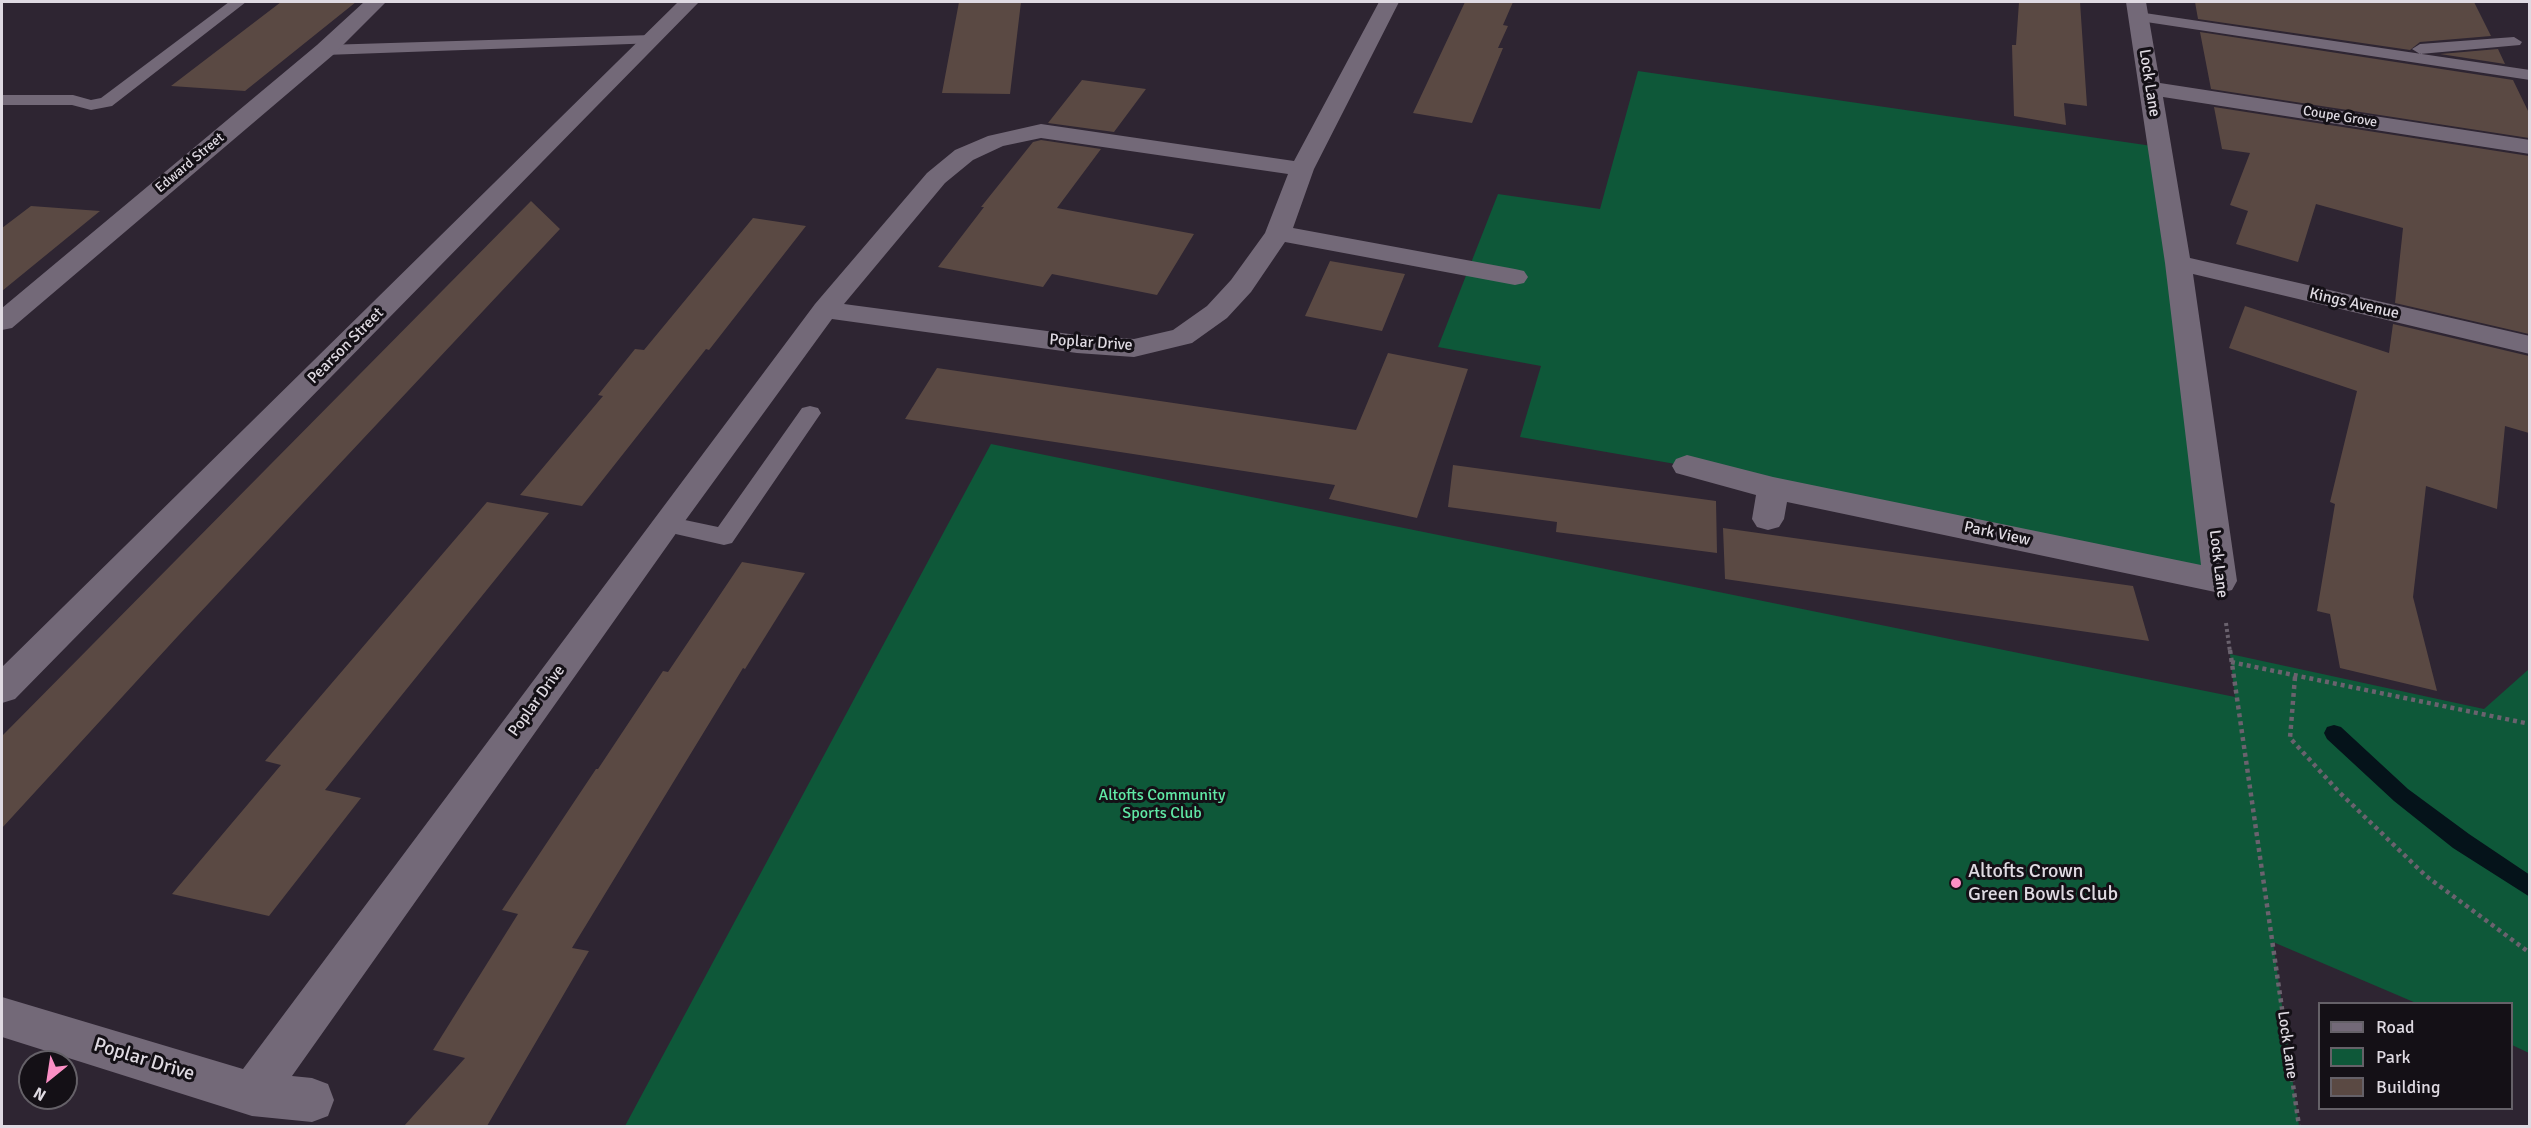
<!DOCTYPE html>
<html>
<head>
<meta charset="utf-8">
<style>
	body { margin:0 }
	#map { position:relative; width:2531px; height:1128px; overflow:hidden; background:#2e2532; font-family:Signika,sans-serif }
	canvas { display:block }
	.frame { position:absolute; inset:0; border:3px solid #dfdae2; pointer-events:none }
	.legend { position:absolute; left:2318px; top:1002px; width:195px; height:108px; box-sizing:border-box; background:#141016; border:2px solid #656168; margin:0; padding:8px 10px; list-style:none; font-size:18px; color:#dfdae2 }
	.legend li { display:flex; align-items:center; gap:12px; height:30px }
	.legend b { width:30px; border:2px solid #656168 }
	.north { position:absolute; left:18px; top:1050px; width:60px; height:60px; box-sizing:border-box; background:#141016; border:2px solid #656168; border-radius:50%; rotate:210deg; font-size:16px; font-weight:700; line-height:24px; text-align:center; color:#dfdae2 }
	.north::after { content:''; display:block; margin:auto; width:21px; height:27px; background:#fb8fc5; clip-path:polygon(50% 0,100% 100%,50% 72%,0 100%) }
</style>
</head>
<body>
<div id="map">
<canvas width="2531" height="1128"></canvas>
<div class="frame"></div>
<ul class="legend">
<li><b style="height:8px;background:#736978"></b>Road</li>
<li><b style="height:16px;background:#0e5839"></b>Park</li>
<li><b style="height:16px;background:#5a4943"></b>Building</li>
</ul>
<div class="north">N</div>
</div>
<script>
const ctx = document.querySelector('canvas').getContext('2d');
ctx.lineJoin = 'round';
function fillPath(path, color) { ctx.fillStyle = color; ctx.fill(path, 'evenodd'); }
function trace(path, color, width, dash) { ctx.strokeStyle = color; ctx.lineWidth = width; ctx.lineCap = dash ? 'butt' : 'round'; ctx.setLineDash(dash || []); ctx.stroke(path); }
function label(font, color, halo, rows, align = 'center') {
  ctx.font = font + ' Signika,sans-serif'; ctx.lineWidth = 6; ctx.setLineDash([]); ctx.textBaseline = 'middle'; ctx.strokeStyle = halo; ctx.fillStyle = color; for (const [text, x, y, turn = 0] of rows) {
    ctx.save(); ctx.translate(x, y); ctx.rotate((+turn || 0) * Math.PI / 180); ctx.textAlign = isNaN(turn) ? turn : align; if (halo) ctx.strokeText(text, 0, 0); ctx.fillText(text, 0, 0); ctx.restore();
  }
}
fillPath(new Path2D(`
	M1638 71 2159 147 2220 581 1687 466 1520 437 1541 366 1438 347 1498 194 1600 209Z
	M991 444 2235 697 2230 654 2484 709 2529 669V1053L2512 1045V1004L2416 1003 2273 942 2299 1126H625Z`), '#0e5839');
fillPath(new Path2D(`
	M2334 725 2341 727 2408 789 2469 834 2530 875V897L2453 848 2394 801 2327 739 2324 733 2327 727Z`), '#05131a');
fillPath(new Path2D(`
	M281 2H356L245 91 171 86Z
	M959 2H1021L1010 94 942 93Z
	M1465 2H1513L1503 25 1508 26 1498 48H1503L1472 123 1413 113Z
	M2019 2H2080L2087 106 2064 103 2066 125 2014 116 2012 45H2016Z
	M2195 2H2474L2491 36 2420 42 2410 50 2198 19Z
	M2200 32 2513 80 2529 113V138L2211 89Z
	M2498 49 2505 64 2440 54Z
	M1082 80 1146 89 1114 132 1048 123Z
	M2214 107 2529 156V334L2395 303 2403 228 2316 204 2298 262 2236 244 2248 211 2230 205 2250 153 2222 149Z
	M1041 140 1101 149 1057 208 1194 234 1157 295 1052 274 1043 287 938 267 984 207H981L1033 142Z
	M531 201 560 229 178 636 2 828V736Z
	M31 206 100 211 2 291V228Z
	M753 218 806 226 709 350 706 349 582 506 520 495 603 396 598 395 635 349 644 350Z
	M1330 261 1405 274 1382 331 1305 316Z
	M2245 306 2389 353 2393 324 2529 356V433L2505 426 2497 509 2426 486 2413 597 2437 691 2340 668 2330 614 2317 611 2335 504 2330 502 2357 391 2229 348Z
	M1388 353 1468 369 1417 518 1329 499 1335 485 905 419 937 368 1356 430Z
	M1453 465 1716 501 1717 553 1556 532 1557 522 1448 507Z
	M487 502 549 513 325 790 361 798 269 916 172 894 281 765 265 761Z
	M1723 528 2133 586 2149 641 1725 579Z
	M742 562 805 573 745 669 743 668 572 948 589 951 487 1126H404L465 1058 433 1050 518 914 502 910 596 769H598L663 671 668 672Z`), '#5a4943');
trace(new Path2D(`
	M2226 623 2230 652`), '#6a626e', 4, [3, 3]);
trace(new Path2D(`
	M2230 650 2299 1126
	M2231 662 2530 724
	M2295 677 2290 738 2339 792 2426 876 2530 953`), '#6a626e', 4.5, [4, 4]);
fillPath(new Path2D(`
	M229 2H246L112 106 91 110 72 105H2V95H73L91 100 101 98Z
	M2138 12 2530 70V80L2133 20 2130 17 2133 14Z
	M652 35 658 37 660 40 658 43 325 55 317 50 325 45Z
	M2514 37 2522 42 2520 45 2420 54 2412 49 2420 44Z
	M810 406 818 408 821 413 732 543 724 545 658 530 654 524 658 518 666 516 718 527 802 408Z`), '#736978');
fillPath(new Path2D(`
	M364 2H386L333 55 12 328 2 330V308L317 45Z
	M678 2H699L15 699 2 703V667Z
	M1379 2H1399L1314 169 1293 228 1515 269 1524 271 1528 277 1524 283 1515 285 1285 242 1251 292 1227 318 1192 343 1134 357 1077 353 832 319 677 532 292 1076 312 1078 328 1084 334 1100 328 1116 312 1122 252 1116 2 1037V997L243 1069 815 304 927 173 955 150 988 136 1041 124 1294 161ZM1041 138 1288 174 1265 233 1231 280 1207 306 1173 330 1134 339 1077 335 844 304 945 183 973 160 1003 146Z
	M2126 2H2146L2160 83 2530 140V154L2163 97 2190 258 2530 336V354L2193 274 2237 581 2232 590 2220 593 1787 502 1784 519 1779 527 1768 530 1757 527 1752 519 1756 495 1676 473 1672 466 1676 459 1687 455 1773 477 2201 565 2165 263Z`), '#736978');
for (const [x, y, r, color] of [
	[1956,883,6,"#fb8fc5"]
]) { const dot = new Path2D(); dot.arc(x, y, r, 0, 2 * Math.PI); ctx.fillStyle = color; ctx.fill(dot); trace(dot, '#141016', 2); }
label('14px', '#dfdae2', '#141016', [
	["Coupe Grove",2340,117,9],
	["Edward Street",190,163,-40]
]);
label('16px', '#dfdae2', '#141016', [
	["Lock Lane",2149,83,81],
	["Kings Avenue",2354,304,13],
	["Poplar Drive",1091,343,4],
	["Pearson Street",346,346,-45],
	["Park View",1997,534,12],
	["Lock Lane",2218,564,83],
	["Poplar Drive",537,701,-54],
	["Lock Lane",2287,1045,82]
]);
label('16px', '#60e9a6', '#141016', [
	["Altofts Community",1162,796],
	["Sports Club",1162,814]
]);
label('20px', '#dfdae2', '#141016', [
	["Altofts Crown",1968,872],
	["Green Bowls Club",1968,895]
], 'left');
label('20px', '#dfdae2', '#141016', [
	["Poplar Drive",144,1060,17]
]);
</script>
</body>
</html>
